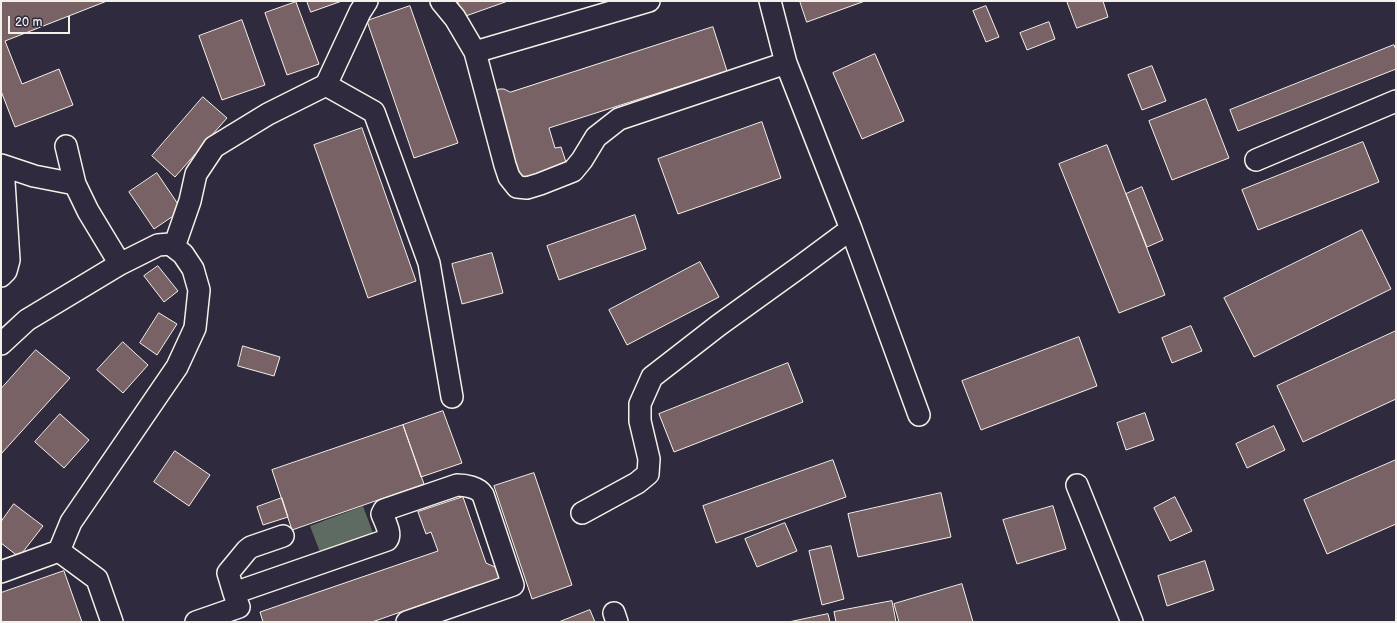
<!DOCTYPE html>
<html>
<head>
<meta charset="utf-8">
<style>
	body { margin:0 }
	#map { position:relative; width:1397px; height:623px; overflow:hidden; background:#2f2a3d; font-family:"Balsamiq Sans",sans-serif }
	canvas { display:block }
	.frame { position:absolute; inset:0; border:2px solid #f4f1e8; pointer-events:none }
	.scale { position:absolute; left:8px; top:16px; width:62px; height:18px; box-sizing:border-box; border:2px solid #f4f1e8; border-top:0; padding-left:5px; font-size:12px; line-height:14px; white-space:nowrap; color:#f4f1e8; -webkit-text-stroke:3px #2f2a3d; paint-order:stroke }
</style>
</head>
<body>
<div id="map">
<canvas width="1397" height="623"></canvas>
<div class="frame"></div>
<div class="scale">20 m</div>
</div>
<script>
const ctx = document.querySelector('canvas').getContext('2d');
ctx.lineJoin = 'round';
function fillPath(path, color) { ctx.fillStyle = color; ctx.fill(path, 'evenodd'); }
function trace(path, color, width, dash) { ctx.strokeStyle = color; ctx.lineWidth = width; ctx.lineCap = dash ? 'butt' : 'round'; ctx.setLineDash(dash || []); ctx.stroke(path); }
fillPath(new Path2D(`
	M363 506 373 533 320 552 310 526Z`), '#5e6b61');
const building = new Path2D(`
	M1 1H107L5 41 22 84 59 69 73 105 15 127 1 91Z
	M307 1H342L311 12Z
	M458 1H508L463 17Z
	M800 1H865L807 22Z
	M1067 1H1103L1108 17 1077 28Z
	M296 2 319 64 287 75 265 13Z
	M410 6 458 143 414 158 367 21Z
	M986 6 999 37 986 42 973 11Z
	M242 20 265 85 222 100 199 36Z
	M1049 22 1055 39 1027 50 1020 33Z
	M713 27 727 71 549 128 555 148 561 147 567 165 520 180 494 92 499 89H504L510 92Z
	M1394 45 1396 50V69L1238 131 1230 110Z
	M875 54 904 121 862 139 833 73Z
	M1152 66 1166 101 1142 110 1128 75Z
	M203 97 227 118 175 177 152 156Z
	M1206 99 1229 158 1172 180 1149 121Z
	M762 122 781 178 678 214 658 159Z
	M362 128 416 281 368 298 314 145Z
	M1363 142 1379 182 1258 230 1242 190Z
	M1107 145 1165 295 1119 313 1059 164Z
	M157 173 182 210 154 229 129 192Z
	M1142 187 1163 240 1147 247 1126 194Z
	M635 215 646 249 559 280 547 246Z
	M1362 230 1391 289 1254 357 1224 298Z
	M492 253 503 293 462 304 452 264Z
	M700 262 719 297 627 345 609 310Z
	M158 266 178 291 164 302 144 276Z
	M159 313 177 324 157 355 140 343Z
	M1191 326 1202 351 1172 363 1162 338Z
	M1396 331V399L1303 442 1277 386Z
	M1079 337 1097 386 981 430 962 381Z
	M123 342 148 365 123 393 97 370Z
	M243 346 280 357 274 376 238 366Z
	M36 350 70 378 1 454V389Z
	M788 363 803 402 674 452 659 414Z
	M443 411 462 463 421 477 403 425Z
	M1145 413 1154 440 1126 450 1117 423Z
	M60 414 89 440 64 468 35 442Z
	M403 425 424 484 292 530 272 470Z
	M1274 426 1285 450 1247 468 1236 444Z
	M175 451 210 475 189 506 154 482Z
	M833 460 846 497 716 543 703 506Z
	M1396 460V524L1327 554 1304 500Z
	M534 473 572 585 532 599 494 486Z
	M941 493 951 537 858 557 848 514Z
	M463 497 486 563 495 567 499 575 498 580 483 588 478 585 372 622H263L260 612 438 551 431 532 426 534 418 512Z
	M1175 497 1192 531 1170 541 1154 508Z
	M282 498 288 517 263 525 257 507Z
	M14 504 43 526 19 557 1 543V522Z
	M1053 506 1066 549 1017 564 1003 520Z
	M785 523 797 551 757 567 745 539Z
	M831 546 844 599 822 605 809 551Z
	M1205 561 1214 590 1167 606 1158 576Z
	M64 571 82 622H1V593Z
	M962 584 973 622H899L894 604Z
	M892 601 896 622H836L834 612Z
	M590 610 595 622H559Z
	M828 614 830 622H789Z`);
fillPath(building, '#786266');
trace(building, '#f4f1e8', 1);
const minor = new Path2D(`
	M441 1 455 18 475 52 505 165 509 177 517 187 527 188 540 184 573 171 582 160 596 137 619 119 786 63
	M770 1 786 63 851 229 919 415
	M475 52 649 1
	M326 85 374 112 429 263 452 397
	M1256 160 1396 101
	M1 165 34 176 75 184
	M174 247 190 201 196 174 214 147 268 114 326 85 360 12 367 1
	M1 276 6 271 9 260 3 166
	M1 344 27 320 120 264
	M1077 485 1132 622
	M582 513 637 483 648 474 649 459 640 421V404L652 377 719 325 801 266 851 229
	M59 551 97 579 112 622
	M1 572 59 551 71 522 177 367 195 328 199 290 193 269 183 254 170 244 158 245 120 264 88 211 75 184 66 146
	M234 593 228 573 247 550 251 547 283 536
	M614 613 617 622
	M196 622 239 607 234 593 387 540C392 534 385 522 382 514L384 510 457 485C465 485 478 487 483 495L513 585 407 622`);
trace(minor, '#f4f1e8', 24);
trace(minor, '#2f2a3d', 21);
</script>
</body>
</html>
